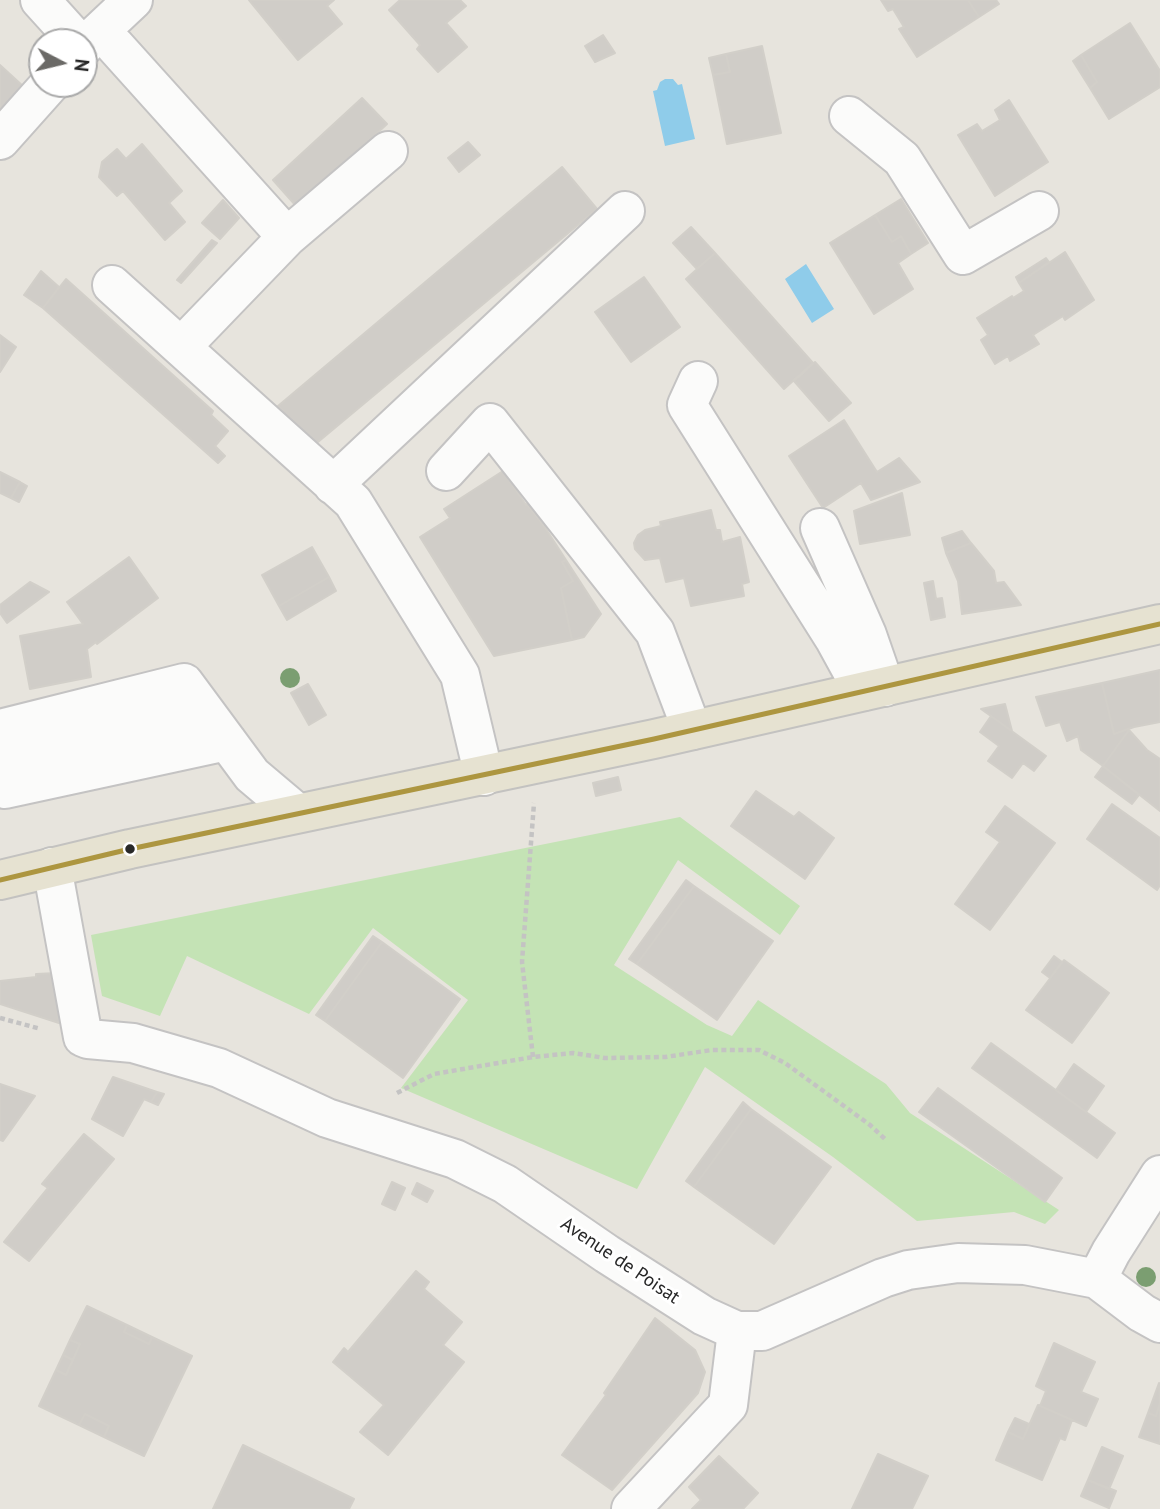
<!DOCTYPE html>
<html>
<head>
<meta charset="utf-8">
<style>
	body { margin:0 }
	#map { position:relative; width:1160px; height:1509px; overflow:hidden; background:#e7e4dd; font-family:"PT Sans",sans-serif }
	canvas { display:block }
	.north { position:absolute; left:28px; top:28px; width:70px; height:70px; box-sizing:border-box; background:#fff; border:2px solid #a9a9a9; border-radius:50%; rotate:97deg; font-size:19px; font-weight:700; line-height:28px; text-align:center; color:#282828 }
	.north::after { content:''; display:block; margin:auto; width:24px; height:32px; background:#6b6a67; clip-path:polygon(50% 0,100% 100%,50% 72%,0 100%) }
</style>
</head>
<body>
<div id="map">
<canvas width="1160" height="1509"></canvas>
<div class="north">N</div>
</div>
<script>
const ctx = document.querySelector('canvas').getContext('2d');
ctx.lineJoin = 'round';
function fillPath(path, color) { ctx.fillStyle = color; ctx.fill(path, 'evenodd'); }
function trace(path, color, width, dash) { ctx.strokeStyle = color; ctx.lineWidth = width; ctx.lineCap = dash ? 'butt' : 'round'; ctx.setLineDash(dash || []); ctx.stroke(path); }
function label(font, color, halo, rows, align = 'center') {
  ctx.font = font + ' "PT Sans",sans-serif'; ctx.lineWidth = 6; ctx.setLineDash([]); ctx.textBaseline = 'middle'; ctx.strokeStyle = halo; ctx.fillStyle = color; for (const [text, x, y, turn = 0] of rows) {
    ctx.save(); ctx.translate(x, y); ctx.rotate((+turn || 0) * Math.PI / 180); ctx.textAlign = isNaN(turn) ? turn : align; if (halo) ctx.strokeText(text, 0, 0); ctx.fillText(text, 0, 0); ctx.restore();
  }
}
fillPath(new Path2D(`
	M680 817 800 906 780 935 678 860 614 965 707 1025 732 1036 758 1000 886 1084 910 1113 1059 1210 1045 1224 1014 1212 917 1221 833 1157 705 1067 637 1189 401 1088 468 1000 373 928 309 1014 187 956 160 1016 102 996 91 935Z`), '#c4e3b5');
fillPath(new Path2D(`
	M665 79H673L678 85 682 84 695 139 665 146 653 91 657 90 660 82Z
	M806 264 834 309 812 323 785 279Z`), '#8fccea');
const building = new Path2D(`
	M249 0H334L327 6 342 24 298 60Z
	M400 0H460L466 6 446 23 467 47 438 72 417 49 420 45 389 10Z
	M881 0H968L979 17 917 57 899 29 904 27 893 9 888 11Z
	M968 0H996L999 4 979 17Z
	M1130 23 1160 71V87L1109 119 1090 88 1097 82 1081 55Z
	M603 35 615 53 595 62 585 46Z
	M762 46 781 133 727 144 713 75 730 72 726 54Z
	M726 54 730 72 713 75 709 58Z
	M1081 55 1097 82 1090 88 1073 61Z
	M0 65 24 87 2 109 0 107Z
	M362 98 387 124 297 207 273 180Z
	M1009 100 1048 162 995 196 958 135 977 124 982 131 1000 120 995 110Z
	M468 142 480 155 459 172 448 158Z
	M142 144 182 191 169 203 185 222 165 240 123 191 117 196 99 177 102 162 117 149 126 159Z
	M562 167 597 209 312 447 278 406Z
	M901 199 928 243 911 254 901 236 892 242 875 215Z
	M223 200 239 218 220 239 202 223Z
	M875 215 892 242 901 236 911 254 898 263 913 289 874 314 830 243Z
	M691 227 715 253 697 269 673 243Z
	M212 240 217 243 181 283 177 280Z
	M1065 252 1094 300 1065 320 1063 316 1033 335 1039 344 1010 361 1008 356 995 364 981 340 988 335 977 318 1012 296 1013 298 1024 291 1019 283Z
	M715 253 813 363 784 389 686 279Z
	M1046 258 1049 262 1019 283 1016 277Z
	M41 271 59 287 43 308 24 295Z
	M644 277 680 327 631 362 595 312Z
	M66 279 213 411 211 415 228 431 215 446 225 456 218 463 43 308Z
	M0 335 16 347 0 372Z
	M815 362 851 403 829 421 794 381Z
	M844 420 877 472 899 458 920 482 871 500 861 483 823 508 789 456Z
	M503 471 526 505 527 504 544 526 566 560 562 562 573 581 561 588 572 640 494 656 420 537 450 518 444 509Z
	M0 472 20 482 11 498 0 493Z
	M20 482 27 486 19 502 11 498Z
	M902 493 910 535 860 544 854 511Z
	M711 510 716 530H720L722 542 740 537 749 582 742 584 744 596 691 606 684 578 666 582 660 558 645 560 635 549 634 543 638 535 645 530 661 526 660 522Z
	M962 531 971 543 946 553 942 538Z
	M971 543 994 571 996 583 1004 582 1021 605 962 614 958 581 946 553Z
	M312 547 329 577 279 606 262 575Z
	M129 557 158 598 97 644 96 642 87 649 91 677 30 689 20 636 83 624 67 602Z
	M566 560 601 614 584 637 572 640 561 588 573 581 562 562Z
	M329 577 336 591 287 620 279 606Z
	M933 581 936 599 942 598 945 617 931 620 924 583Z
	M30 582 49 592 7 623 0 613V605Z
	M1160 670V722L1134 727 1114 734 1102 683Z
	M1102 683 1114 734 1128 729 1129 730 1103 766 1081 750 1078 736 1067 741 1060 722 1046 726 1036 697Z
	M308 684 326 715 309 725 291 693Z
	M1005 704 1012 731 981 709Z
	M991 716 1046 756 1034 771 1023 763 1012 778 988 761 999 746 980 732Z
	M1129 730 1147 750 1160 759V811L1103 766Z
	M1103 766 1139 795 1132 804 1095 777Z
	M618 777 621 790 596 796 593 783Z
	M756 791 794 817 799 812 834 838 805 879 731 826Z
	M1112 804 1160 838V885L1157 890 1087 839Z
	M1005 806 1055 843 990 930 955 904 1000 842 986 832Z
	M686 880 694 886 637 964 629 959Z
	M694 886 773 941 717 1020 637 964Z
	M373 936 382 942 325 1021 316 1015Z
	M382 942 460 999 403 1078 325 1021Z
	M1054 956 1062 962 1050 978 1042 972Z
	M1064 960 1109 993 1072 1043 1026 1010Z
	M57 973 59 1023 0 1004V981L36 977V974Z
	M991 1043 1115 1133 1097 1158 972 1068Z
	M1074 1064 1104 1086 1086 1112 1056 1090Z
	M113 1077 157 1092 151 1102 144 1099 123 1136 92 1119Z
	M0 1084 35 1096 3 1141 0 1140Z
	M938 1088 1062 1178 1045 1202 919 1112Z
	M157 1092 164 1094 158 1105 151 1102Z
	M743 1102 751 1109 694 1187 686 1181Z
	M751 1109 831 1167 774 1244 694 1187Z
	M84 1134 114 1159 29 1261 4 1242 48 1188 42 1184Z
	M392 1182 405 1188 395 1210 382 1204Z
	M417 1183 433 1191 427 1202 412 1194Z
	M416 1271 429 1282 424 1289 462 1322 443 1345 464 1362 388 1455 360 1432 384 1405 333 1362 344 1348 348 1352Z
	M87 1306 127 1325 124 1332 149 1344 152 1337 192 1356 144 1456 104 1437 109 1426 85 1414 79 1425 39 1406 56 1370 66 1375 80 1344 70 1340Z
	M655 1318 695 1350 705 1372 698 1393 612 1490 562 1455 606 1395 604 1393Z
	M127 1325 152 1337 149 1344 124 1332Z
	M70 1340 80 1344 73 1360 63 1355Z
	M1054 1343 1095 1362 1081 1392 1098 1399 1086 1426 1040 1406 1046 1391 1036 1386Z
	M63 1355 73 1360 66 1375 56 1370Z
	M1159 1383 1160 1403 1156 1416 1148 1413Z
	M1160 1403V1444L1139 1437 1148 1413 1156 1416Z
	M1038 1405 1072 1420 1065 1440 1060 1438 1042 1480 996 1460 1008 1432 1023 1439Z
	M85 1414 109 1426 104 1437 79 1425Z
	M1015 1418 1029 1424 1023 1439 1008 1432Z
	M243 1445 354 1499 349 1509H213Z
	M1102 1447 1123 1456 1109 1489 1088 1480Z
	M878 1454 928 1476 912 1509H852Z
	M719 1456 758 1493 743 1509H692L701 1500 689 1487Z
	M1088 1480 1116 1491 1109 1508 1081 1496Z`);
fillPath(building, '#d0cdc8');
trace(building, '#d2cfc9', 2);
const minor = new Path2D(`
	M40 0 78 42
	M84 46 133 0
	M115 46 287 237
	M849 116 902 159 963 255 1039 211
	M0 140 50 84
	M112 285 353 502 460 675 484 776
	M181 347 287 237 388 151
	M698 381 687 405 834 638 863 691
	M446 471 490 423 655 632 692 730
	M333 485 625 211
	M820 528 867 635 885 687
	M0 729 184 683 252 775 297 813
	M0 761 206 713
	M5 789 227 741
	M52 867 83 1037 88 1039 133 1043 219 1068 327 1118 455 1159 505 1184 607 1254 704 1316 737 1331H762L883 1278 908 1270 958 1263 1025 1265 1097 1279 1142 1313 1160 1323
	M1097 1279 1111 1252 1160 1175
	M631 1509 728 1405 737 1331`);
const major = new Path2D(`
	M0 880 130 849 654 739 1160 624`);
trace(minor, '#c4c3c3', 42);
trace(major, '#c3c2c0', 42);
trace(new Path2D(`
	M0 1018 41 1029
	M533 1057 522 962 534 803
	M397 1093 434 1074 533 1057 573 1053 605 1058 665 1057 712 1050H759L785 1063 870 1125 886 1140`), '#c4c3c3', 4.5, [5, 3.5]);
trace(minor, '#fbfbfa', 38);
trace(major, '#e6e2d1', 38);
trace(new Path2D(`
	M0 880 130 849 654 739 1160 624`), '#ad9640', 5);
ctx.fillStyle = '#7b9e71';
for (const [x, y] of [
	[290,678],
	[1146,1277]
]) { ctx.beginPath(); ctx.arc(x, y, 10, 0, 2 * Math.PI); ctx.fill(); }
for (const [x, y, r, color] of [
	[130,849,6,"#282828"]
]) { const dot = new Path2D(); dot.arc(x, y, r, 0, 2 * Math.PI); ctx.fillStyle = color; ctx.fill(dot); trace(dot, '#fff', 2.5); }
label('19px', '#282828', '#fff', [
	["Avenue de Poisat",620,1261,34]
]);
</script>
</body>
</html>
